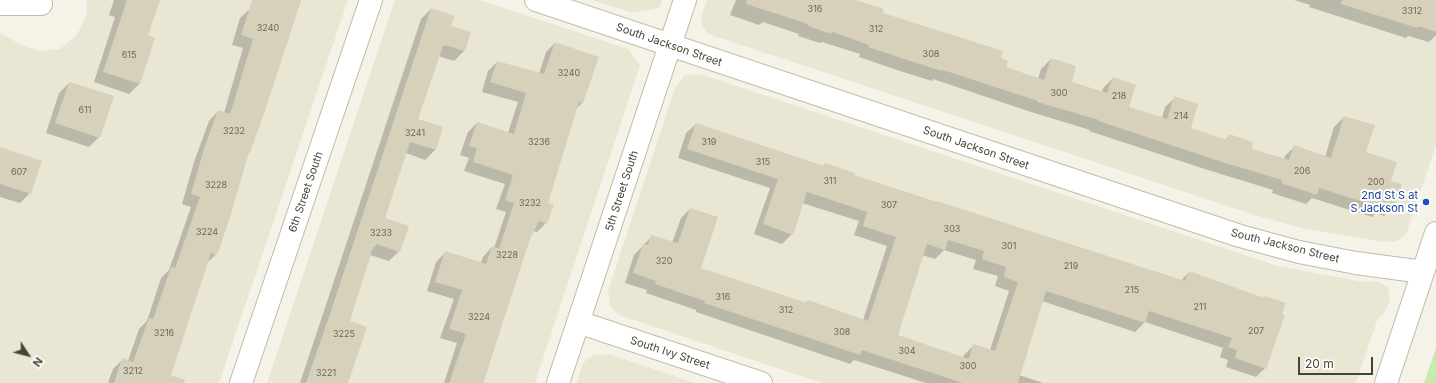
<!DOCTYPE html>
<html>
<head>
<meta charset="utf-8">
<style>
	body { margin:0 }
	#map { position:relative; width:1436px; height:383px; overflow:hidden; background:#f5f2e7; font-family:Inter,sans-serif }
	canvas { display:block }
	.north { position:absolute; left:8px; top:335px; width:40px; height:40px; -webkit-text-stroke:3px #fff; paint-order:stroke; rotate:126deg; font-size:11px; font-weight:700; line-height:16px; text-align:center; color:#484435 }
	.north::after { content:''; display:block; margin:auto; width:14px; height:18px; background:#484435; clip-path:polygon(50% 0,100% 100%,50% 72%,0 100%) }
	.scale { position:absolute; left:1298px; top:357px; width:75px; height:18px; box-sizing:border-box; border:2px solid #484435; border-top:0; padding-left:5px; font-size:12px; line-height:14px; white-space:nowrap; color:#484435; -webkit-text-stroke:3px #fff; paint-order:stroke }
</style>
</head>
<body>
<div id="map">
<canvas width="1436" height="383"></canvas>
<div class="north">N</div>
<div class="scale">20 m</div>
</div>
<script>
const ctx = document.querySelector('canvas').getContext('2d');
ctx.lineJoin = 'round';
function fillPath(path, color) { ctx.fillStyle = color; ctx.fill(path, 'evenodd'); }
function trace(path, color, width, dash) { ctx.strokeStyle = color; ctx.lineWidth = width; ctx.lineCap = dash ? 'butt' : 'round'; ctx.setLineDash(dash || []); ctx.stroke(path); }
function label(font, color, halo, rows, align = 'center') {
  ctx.font = font + ' Inter,sans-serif'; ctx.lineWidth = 4; ctx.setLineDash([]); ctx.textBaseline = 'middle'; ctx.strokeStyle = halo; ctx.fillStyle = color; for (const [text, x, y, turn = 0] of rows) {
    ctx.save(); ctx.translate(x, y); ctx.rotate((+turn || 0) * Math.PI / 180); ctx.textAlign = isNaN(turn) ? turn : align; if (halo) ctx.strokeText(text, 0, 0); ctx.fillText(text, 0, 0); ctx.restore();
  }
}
fillPath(new Path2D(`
	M87 0H348L219 383H0V33L18 43 38 51 60 49 77 35 87 14Z
	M395 0H480L628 49 640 65 535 383H267Z
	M592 0H662L659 8 633 13Z
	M707 0H1436V145L1406 234 1397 241 1384 242 1306 229 1258 216 708 34 703 27 701 17Z
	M700 74 1278 266 1363 282 1378 281 1388 288 1390 299 1385 312 1378 318 1356 383H822L619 315 610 306 608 291 675 88 685 75Z
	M608 354 695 383H577L583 363 593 355Z`), '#e9e6d4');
fillPath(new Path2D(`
	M1436 348V383H1424Z`), '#c6ecad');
fillPath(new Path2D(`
	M114 0H158L147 36 139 84 129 94 94 82 115 17 109 15Z
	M260 0H301L300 2 285 49 283 51 250 152 247 154 216 254 206 264 167 383H108L113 369 123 359 128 361 139 329 147 321 161 278 169 270 191 207 182 204 194 162 209 121 218 111 224 113 243 48 232 45 240 18Z
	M736 0H853L882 14 999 59 1005 67 1038 79 1041 69 1051 59 1070 83 1102 92 1103 88 1113 78 1128 107 1162 118 1165 107 1175 98 1189 129 1225 140 1230 135 1250 150 1284 160 1285 156 1295 146 1325 157 1334 127 1344 117 1365 153 1390 182 1394 206 1384 216 1376 213 1372 217 1312 198 1306 204 1272 193 1273 190 1211 171 1089 131 1090 130 1028 111 933 79 932 81 900 71 859 57 860 54 822 42 820 43 798 36 799 34 763 22 759 25 730 15Z
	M1294 0H1436V35L1429 42 1408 36 1406 38 1309 7 1310 5Z
	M431 9 450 27 464 51 454 61 438 56 417 120 442 128 435 150 425 160 406 153 383 219 399 251 389 261 370 255 349 321 347 383H300L421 19Z
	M555 43 598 58 582 103 576 109 547 203 546 223 537 232 533 231 529 239 483 383H444L457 343 440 338 454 299 427 291 436 262 445 253 480 264 483 257 492 247 494 248 506 212 496 209 505 184 464 171 469 158 460 155 468 132 477 123 508 133 518 102 482 92 488 71 497 62 539 74 546 52Z
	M69 83 99 137 89 147 46 133 59 93Z
	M696 124 822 167 825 164 853 176 1181 281 1189 272 1265 368 1256 377 1226 367 1228 360 1220 357 1223 348 1145 322 1135 332 1042 301 1019 375 1043 383H926L854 360 850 364 696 312V310L646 293 647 290 625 283 634 255 652 236 672 243 681 218 690 209 699 268 805 304 808 301 863 320 887 246 854 235 859 221 802 203 792 234 782 244 754 234 770 188 678 158 686 133ZM944 250 976 260 973 269 998 276 995 286 1009 291 990 350 974 345 964 355 963 358 896 336 922 255 935 259Z
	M0 148 30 193 20 203 0 197Z`), '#0003');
fillPath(new Path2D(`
	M127 0H160L148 35 155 38 140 84 103 72Z
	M252 0H301L265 111 250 152H249L230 217 217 255 211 253 171 375 185 380 184 383H114L122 358 133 362 149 318 153 319 171 267 175 268 200 197 191 194 203 152 218 110 230 114 253 39 241 35Z
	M747 0H856L884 9 883 13 1003 51 1001 58 1008 61 1006 67 1044 80 1051 58 1076 66 1072 82 1107 93 1113 77 1136 85 1129 107 1167 119 1174 96 1198 104 1191 128 1227 140 1229 134 1253 142 1252 149 1289 160 1294 145 1331 158 1344 116 1375 125 1366 152 1397 162 1391 181 1402 184 1394 207 1384 203 1383 208 1319 188 1317 195 1281 183 1282 180 1222 162 1098 121 1099 120 1037 102 1038 101 943 70 942 71 910 61 868 47 869 45 832 32 831 34 808 26V24L746 4Z
	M1342 0H1436V32L1418 26 1417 28 1341 4Z
	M431 8 455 16 451 26 471 32 465 51 445 45V46H443L418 119 443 127 436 150 410 142 385 218 409 226 400 252 376 244 375 247H373L350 321 367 327 348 383H306L330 314Z
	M555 42 599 57 583 103 579 102 548 203 554 204 547 224 539 221 530 239 483 383H449L466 334 449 329 462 290 435 282 445 251 486 264 492 246 499 249 514 203 505 200 513 175 473 162 477 148 469 146 477 122 514 134 526 93 490 82 497 61 544 74Z
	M69 82 114 96 100 138 55 123Z
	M696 123 824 166 825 163 855 173 854 175 937 202V201L1185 281 1189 271 1264 298 1265 296 1286 303 1282 314 1285 315 1266 369 1235 358 1237 350 1228 347 1232 338 1149 311 1145 323 1046 291 1018 383H963L862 350 860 355 704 303 705 301 655 284 656 281 633 273 643 244 648 245 651 235 678 243 690 208 718 217 701 268 807 303 808 300 868 321 896 237 863 226 867 212 807 192 793 235 763 224 778 179 687 149ZM948 240 984 251 982 259 1006 267 1004 277 1018 282 995 351 973 344 969 359 898 335 927 244 945 250Z
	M0 147 42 161 31 194 0 184Z`), '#d7d0bb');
const minor = new Path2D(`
	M536 0 1240 236 1299 252 1356 263 1423 272
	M0 4H41
	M578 322 761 383
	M241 383 371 0
	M558 383 685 0
	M1386 383 1436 233`);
trace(minor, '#c1bca9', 24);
trace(minor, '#fff', 22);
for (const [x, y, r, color] of [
	[1426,202,4,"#1a4fb4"]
]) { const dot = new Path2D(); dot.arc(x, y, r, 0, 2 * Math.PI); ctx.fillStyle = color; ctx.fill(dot); trace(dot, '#fff', 1.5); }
label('9px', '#6c6756', null, [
	["316",815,9],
	["3312",1412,11],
	["3240",268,28],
	["312",876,29],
	["308",931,54],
	["615",129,55],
	["3240",569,73],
	["300",1059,93],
	["218",1119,96],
	["611",85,110],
	["214",1181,116],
	["3232",234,131],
	["3241",415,133],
	["3236",539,142],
	["319",709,142],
	["315",763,162],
	["206",1302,171],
	["607",19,172],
	["311",830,181],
	["200",1376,182],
	["3228",216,185],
	["3232",530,203],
	["307",889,205],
	["303",952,229],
	["3224",207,232],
	["3233",381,233],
	["301",1009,246],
	["3228",507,255],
	["320",664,261],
	["219",1071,266],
	["215",1132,290],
	["316",723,297],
	["211",1200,307],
	["312",786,310],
	["3224",479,317],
	["207",1256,331],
	["308",842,332],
	["3216",164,333],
	["3225",344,334],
	["304",907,351],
	["300",968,366],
	["3212",133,371],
	["3221",326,373]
]);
label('11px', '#484435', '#fff', [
	["South Jackson Street",669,45,19],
	["South Jackson Street",976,148,19],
	["5th Street South",622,191,-72],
	["6th Street South",306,192,-71],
	["South Jackson Street",1285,246,14],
	["South Ivy Street",670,353,18]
]);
label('11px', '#164399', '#fff', [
	["2nd St S at",1418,196],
	["S Jackson St",1418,209]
], 'right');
</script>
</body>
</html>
